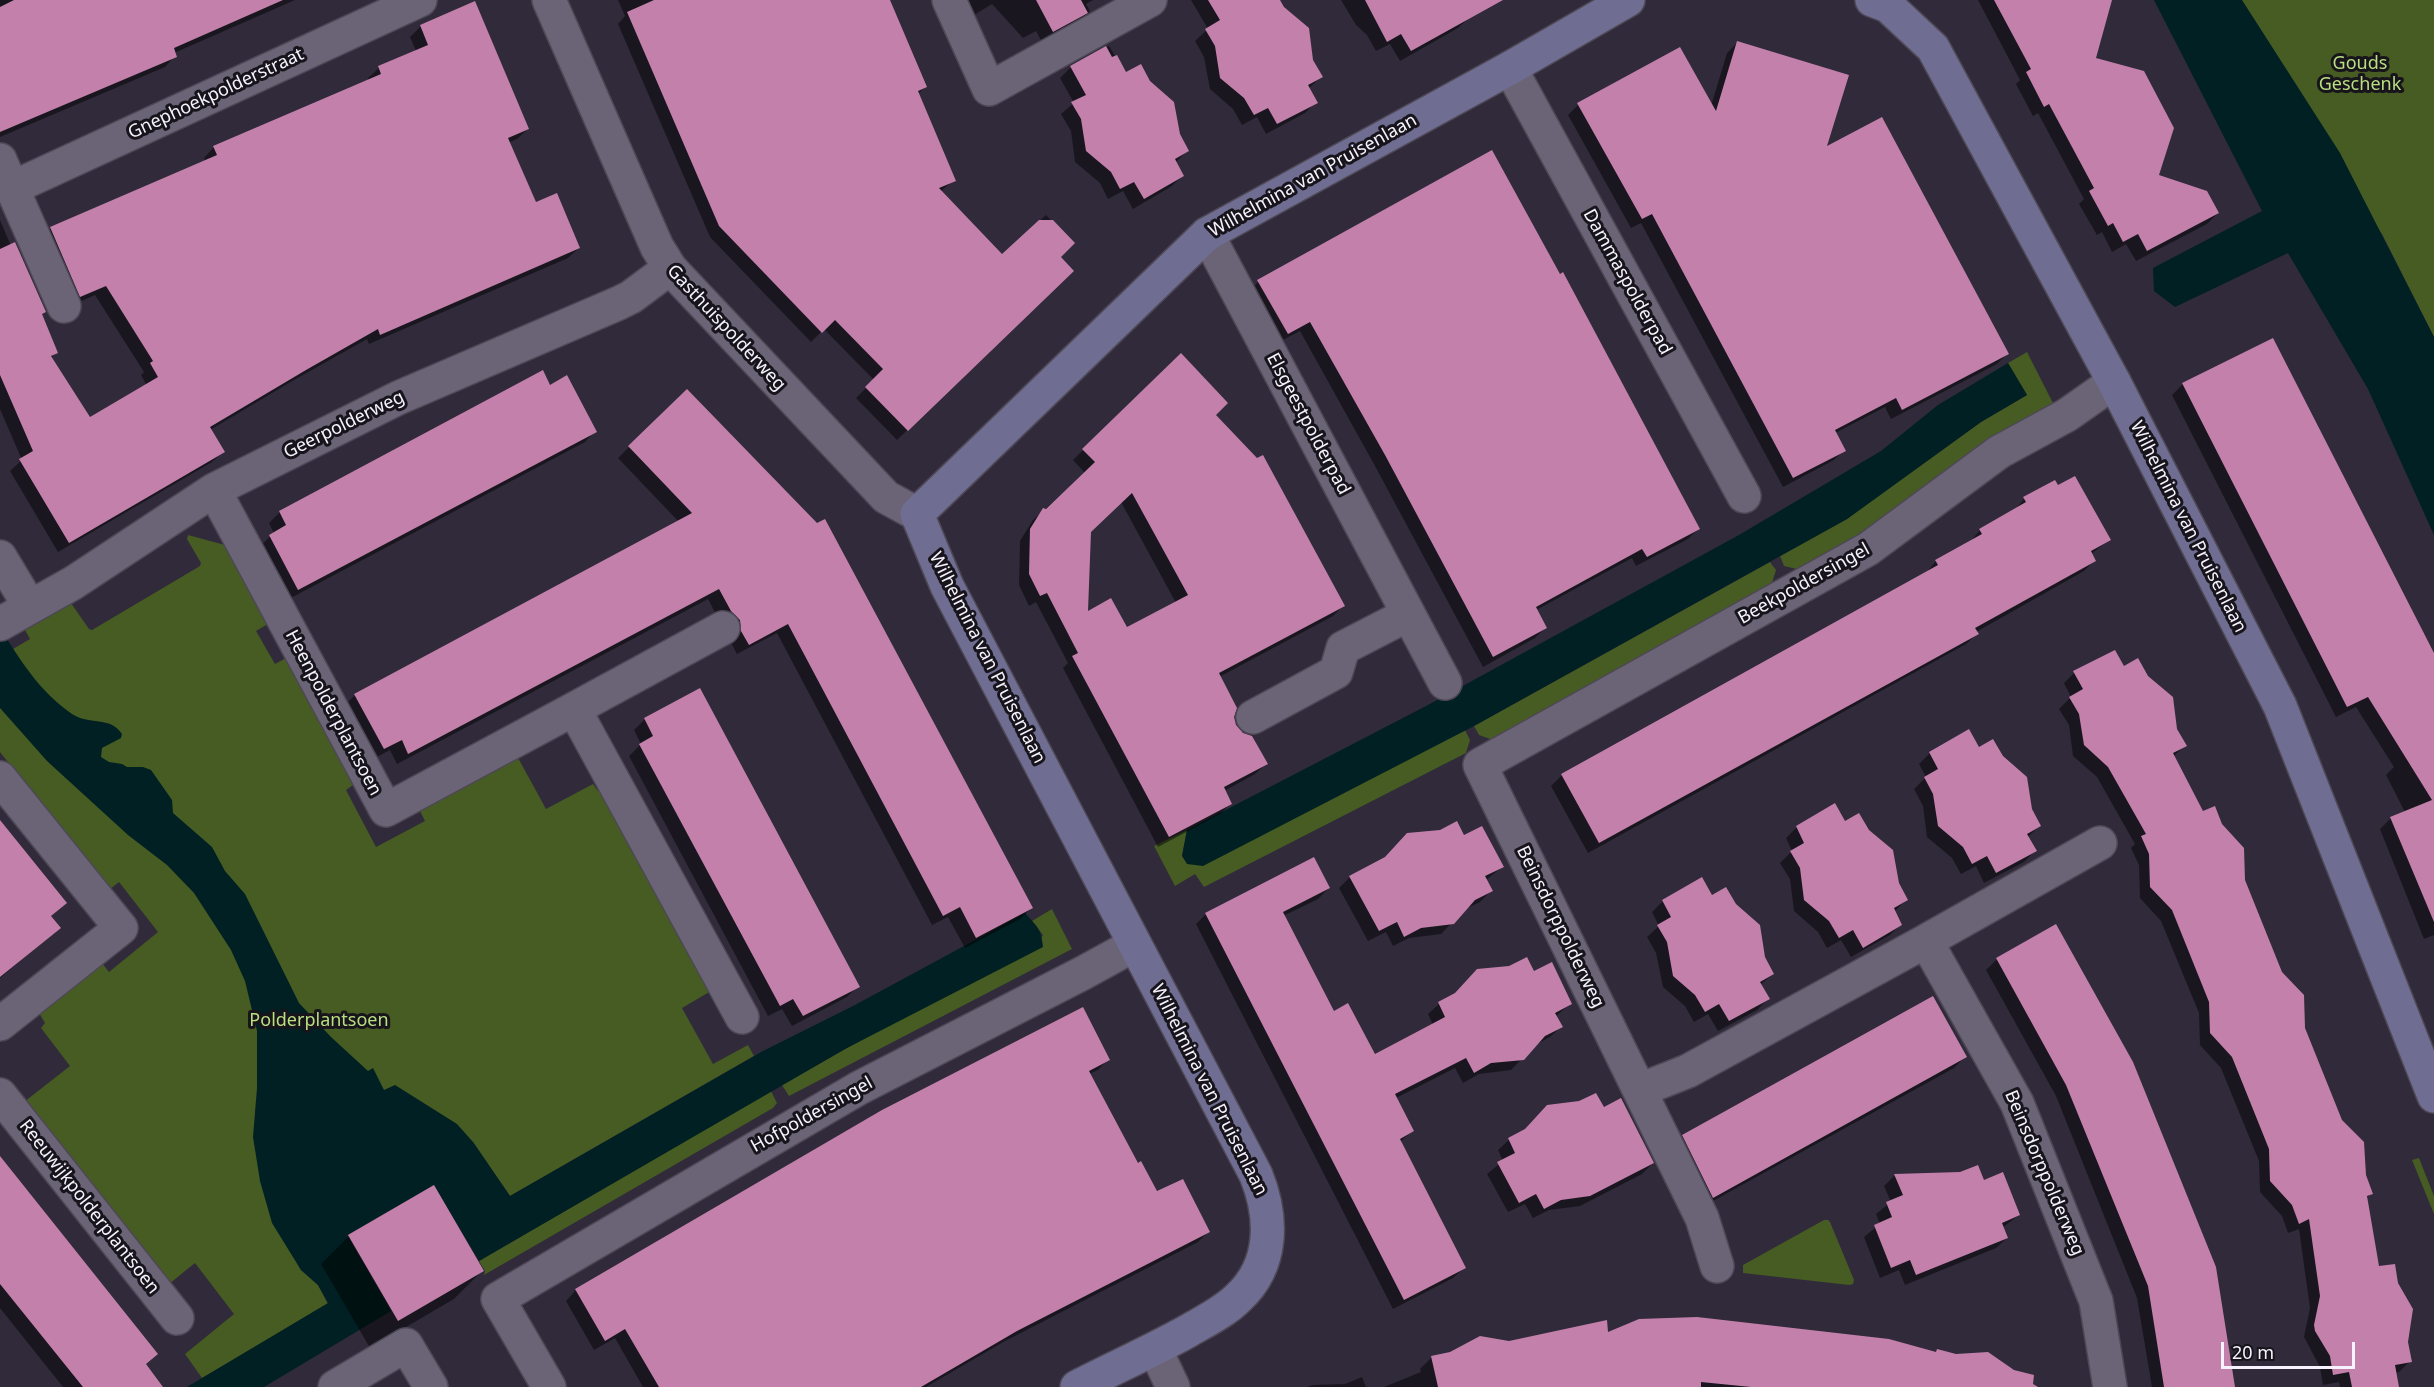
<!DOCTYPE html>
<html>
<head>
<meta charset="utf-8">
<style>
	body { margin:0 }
	#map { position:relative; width:2434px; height:1387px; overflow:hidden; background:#302a3a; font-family:"Noto Sans",sans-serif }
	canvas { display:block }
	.scale { position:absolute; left:2221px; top:1342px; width:134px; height:27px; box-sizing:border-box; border:3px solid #f7f3fe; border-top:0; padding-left:8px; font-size:18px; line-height:21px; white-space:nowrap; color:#f7f3fe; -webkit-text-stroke:4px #17141b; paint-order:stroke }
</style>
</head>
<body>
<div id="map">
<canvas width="2434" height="1387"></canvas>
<div class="scale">20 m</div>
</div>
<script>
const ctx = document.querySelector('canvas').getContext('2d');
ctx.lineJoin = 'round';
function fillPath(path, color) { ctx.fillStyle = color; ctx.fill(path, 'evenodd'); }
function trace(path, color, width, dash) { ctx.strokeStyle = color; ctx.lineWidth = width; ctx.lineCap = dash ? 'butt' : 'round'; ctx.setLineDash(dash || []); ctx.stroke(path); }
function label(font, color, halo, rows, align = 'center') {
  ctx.font = font + ' "Noto Sans",sans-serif'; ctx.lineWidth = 6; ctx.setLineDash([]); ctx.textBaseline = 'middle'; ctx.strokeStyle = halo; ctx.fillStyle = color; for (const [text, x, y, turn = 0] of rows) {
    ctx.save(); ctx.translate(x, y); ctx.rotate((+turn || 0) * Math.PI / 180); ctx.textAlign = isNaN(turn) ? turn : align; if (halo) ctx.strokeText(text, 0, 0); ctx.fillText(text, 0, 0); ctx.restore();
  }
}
fillPath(new Path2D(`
	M2213 0H2434V337L2382 234Z
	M2027 352 2054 405 1857 538 1801 570 1784 566 1780 556 1847 519 1981 422 2027 395 2008 363Z
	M188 535 225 545 268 624 256 631 275 664 286 658 289 663 353 785 346 790 376 847 425 821 419 809 517 756 546 809 593 784 598 791 602 788 711 991 682 1008 713 1064 748 1045 754 1056 510 1196 473 1142 291 1252 301 1270 318 1285 328 1304 202 1378 185 1354 234 1314 195 1263 169 1284 24 1102 70 1066 41 1028 45 1023 39 1013 102 963 109 972 158 932 119 882 109 890 0 752V665L13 649 30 639 25 630 71 603 89 629 92 630 200 566 201 563 187 539Z
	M1770 562 1776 570 1771 586 1493 740 1479 735 1474 726Z
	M1465 730 1470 740 1466 753 1204 887 1195 874 1175 886 1154 846 1187 830 1182 856Z
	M1052 909 1072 949 789 1096 782 1085 1042 937 1043 935 1032 921Z
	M771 1091 777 1103 773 1108 484 1275 485 1271 479 1261Z
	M2419 1158 2434 1196V1214L2412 1160Z
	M1824 1220H1828L1830 1222 1854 1280 1853 1284 1849 1285 1743 1273V1265Z`), '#465c22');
fillPath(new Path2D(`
	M2154 0H2242L2340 153 2434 337V535L2368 389 2288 253 2175 307 2154 291 2153 268 2262 211Z
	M2008 363 2027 395 1981 422 1847 519 1474 726 1203 866 1187 864 1182 856 1187 830 1428 705 1739 535 1881 451 1938 405Z
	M0 628C21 661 39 691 72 714 88 725 111 716 122 734L121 738 102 748 101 757 109 762 122 764 127 767H143L151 770 172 800 173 813 212 847 225 871 245 894 299 1003 331 1037 368 1071 373 1068 384 1090 395 1085 457 1124 473 1142 510 1196 763 1051 855 1005 1025 913C1038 928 1041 928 1043 947L845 1049 479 1261 434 1185 347 1235 391 1311 264 1387H187L328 1303 318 1285 301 1270 272 1223 260 1181 253 1137 257 1088V1031L245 981 231 950 194 893 167 865 128 835 47 761 0 708Z`), '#002023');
fillPath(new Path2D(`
	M0 0H295L174 53 175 56 165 67 0 137Z
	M618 0H888L925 87 918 94 954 180 940 192 1002 256 1046 215 1073 243 1059 257 1072 271 897 440 856 398 874 380 824 329 811 342 710 237 618 24 625 16Z
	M966 0H1093L1086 4 1090 11 1079 22 1042 42 1036 31 1023 38 992 4 974 15Z
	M1191 0H1278L1321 77 1308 89 1316 102 1305 113 1266 134 1257 117 1242 125 1233 109 1210 89 1204 57 1195 41 1208 29Z
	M1341 0H1468L1469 18 1458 28 1400 61 1390 44 1376 51 1367 35 1356 25Z
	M1978 0H2104L2094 59 2157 176 2218 213 2207 224 2136 261 2126 244 2112 252 2102 232 2097 235 2079 204 2084 199 2038 113 2033 116 2016 84 2020 80Z
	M421 26 528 129 517 139 508 143 536 204 579 248 568 258 369 344 367 339 294 380 210 430 223 452 212 462 58 552 10 471 22 460 0 409V220L56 352 51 358 89 419 147 386 141 375 144 372 95 295 70 306 40 239 51 228 206 162 204 158 214 147 369 81 368 78 379 68 416 51 410 37Z
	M1737 43 1825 149 2007 354 1997 364 1891 419 1885 407 1835 433 1844 450 1834 460 1783 487 1641 223 1631 228 1568 115 1578 105 1711 106 1727 53Z
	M1109 46 1126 74 1178 134 1187 151 1176 162 1182 176 1172 186 1133 209 1123 191 1108 199 1100 183 1075 162 1071 131 1061 114 1074 103 1060 78 1071 67Z
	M1258 282 1698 529 1688 539 1636 566 1632 558 1536 610 1545 628 1535 638 1483 667 1375 466 1300 331 1277 343 1248 292Z
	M1181 355 1214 415 1343 606 1333 616 1219 677 1235 726 1266 764 1255 774 1224 791 1231 803 1220 814 1158 847 1063 668 1068 663 1036 602 1029 606 1019 585 1020 541 1033 520 1085 473 1073 460ZM1121 502 1176 603 1126 629 1086 613 1090 532Z
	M2183 384 2434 656V935L2424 939 2380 829 2391 818 2405 812 2386 775 2394 767 2356 707 2336 717 2172 395Z
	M549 387 595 431 585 442 287 600 259 547 274 533 269 523 280 512Z
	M687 391 1031 908 1020 919 965 948 948 917 932 925 777 633 737 654 708 599 397 764 390 750 373 759 344 706 355 695 679 522 618 458Z
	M2024 499 2109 540 2091 554 2094 561 2084 571 1976 632 1977 634 1966 644 1588 853 1551 786 1562 775 1926 573 1936 561 1970 542 1980 530 2014 511Z
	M2124 668 2176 729 2185 745 2174 756 2202 813 2244 881 2371 1193 2366 1199 2378 1268 2407 1342 2410 1361 2399 1372 2395 1373 2398 1387H2340L2339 1382 2323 1385 2320 1367 2304 1337 2310 1308 2299 1229 2288 1233 2282 1216 2260 1192 2259 1161 2221 1068 2200 1045 2199 1013 2161 921 2140 898 2139 865 2131 848 2135 844 2097 777 2073 756 2069 725 2059 709 2071 697 2064 683 2074 673Z
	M645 719 858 986 847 997 792 1026 782 1009 768 1016 629 756 641 744 634 730Z
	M1969 731 1978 749 2031 809 2039 826 2028 837 2035 851 2024 862 1984 883 1976 866 1961 874 1952 858 1927 837 1923 806 1914 789 1926 777 1919 764 1930 753Z
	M1835 805 1845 823 1897 883 1906 900 1895 911 1901 924 1890 935 1851 957 1841 940 1827 948 1818 932 1794 911 1790 879 1780 863 1792 851 1786 838 1796 828Z
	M1440 831 1463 837 1502 867 1486 880 1491 891 1480 902 1465 909 1441 934 1409 938 1393 946 1386 932 1368 941 1339 888 1350 877Z
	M0 878 65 903 50 917 59 928 0 978Z
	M1329 888 1318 899 1283 916 1333 1013 1374 1056 1433 1025 1428 1014 1439 1004 1454 995 1533 973 1570 1004 1555 1017 1561 1027 1550 1037 1535 1045 1511 1070 1479 1074 1463 1083 1455 1068 1396 1098 1412 1131 1400 1142 1464 1268 1453 1278 1393 1309 1196 924 1206 914Z
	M1711 897 1773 974 1760 985 1768 999 1757 1010 1718 1031 1708 1014 1694 1022 1685 1006 1663 987 1656 953 1647 937 1659 926 1652 912 1663 901Z
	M2056 927 2234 1387H2152L2137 1298 2056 1096 1986 970 1997 959Z
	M1965 1057 1954 1068 1702 1207 1672 1147 1683 1136Z
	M1108 1059 1098 1070 1089 1074 1137 1165 1156 1194 1209 1231 1198 1242 1005 1341 926 1387H643L615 1338 594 1350 566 1301 576 1290Z
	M1603 1110 1653 1163 1642 1174 1580 1206 1549 1210 1533 1218 1525 1204 1508 1212 1487 1174 1503 1161 1498 1150 1509 1140 1524 1131Z
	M0 1157 145 1365 146 1387H63L0 1308Z
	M1895 1175 1983 1182 2019 1215 2002 1228 2007 1238 1996 1248 1905 1285 1899 1270 1880 1278 1864 1237 1880 1224 1876 1214 1891 1202 1884 1186Z
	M349 1236 482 1271 454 1299 370 1348 321 1264Z
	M1607 1334 2028 1387H1384L1421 1372 1420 1369 1431 1358 1509 1342Z
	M1362 1377 1366 1387H1307L1313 1385 1345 1384Z`), '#0007');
fillPath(new Path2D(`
	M14 0H283L174 48 177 57 0 132V7Z
	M654 0H890L927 87 918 91 956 181 939 188 1002 254 1039 220H1053L1075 243 1061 257 1074 271 908 431 865 387 883 369 835 320 822 333 719 226 627 12Z
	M1036 0H1081L1088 13 1053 32Z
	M1208 0H1280L1284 7 1309 28 1313 60 1323 77 1308 85 1318 103 1277 124 1268 108 1254 115 1244 98 1220 78 1215 46 1205 29 1220 20Z
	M1365 0H1503L1411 51 1401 34 1387 42Z
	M1994 0H2112L2096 58 2144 71 2174 128 2159 175 2207 191 2219 213 2147 251 2138 234 2123 242 2113 223 2108 226 2089 191 2094 188 2049 104 2044 107 2026 72 2031 69Z
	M475 1 529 129 508 138 536 202 557 193 580 248 380 335 378 329 306 370 210 427 225 452 69 543 19 459 33 451 0 375V249L15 242 46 312 42 314 58 353 51 356 90 417 158 377 150 363 153 361 106 286 80 297 50 227 217 155 213 146 381 74 378 66 428 45 420 25Z
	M1737 41 1849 75 1827 146 1882 117 2009 354 1902 410 1896 398 1835 430 1846 451 1793 478 1652 214 1642 219 1577 103 1680 47 1716 111Z
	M1106 46 1112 57 1117 55 1126 72 1141 64 1150 81 1174 102 1180 134 1189 151 1175 159 1184 176 1144 199 1134 182 1120 189 1111 172 1086 151 1081 119 1071 102 1086 95 1070 66Z
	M1492 150 1560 274 1563 272 1700 529 1647 557 1642 549 1536 607 1547 628 1493 657 1385 455 1310 322 1288 334 1257 280Z
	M2273 338 2434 653V922L2390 817 2432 800 2368 697 2347 707 2182 383Z
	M1181 353 1228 403 1216 415 1257 458 1263 455 1345 606 1219 673 1237 708 1234 717 1236 725 1243 733 1252 736 1268 764 1224 787 1232 804 1169 837 1072 656 1078 653 1047 593 1040 596 1029 574 1030 529 1043 508 1046 509 1095 462 1082 449ZM1132 493 1188 595 1127 627 1111 598 1088 611 1091 532Z
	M543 370 550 385 567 375 597 432 298 590 269 535 286 525 279 511Z
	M687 389 817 523 825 519 1033 908 976 938 960 907 943 916 788 624 749 645 741 631 740 620 731 611 719 589 408 754 402 740 384 749 354 694 692 513 628 446Z
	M2075 476 2111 540 2091 551 2096 561 1975 628 1979 634 1599 843 1561 774 1938 565 1935 560 1982 534 1979 529 2026 502 2023 497 2055 480 2058 485Z
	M2115 650 2124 666 2138 658 2148 676 2173 697 2177 729 2187 746 2173 753 2203 811 2215 806 2222 824 2244 848 2245 880 2282 972 2304 995 2305 1028 2342 1120 2364 1142 2366 1175 2373 1194 2367 1196 2379 1266 2395 1264 2398 1283 2413 1309 2408 1342 2412 1362 2395 1365 2399 1387H2352L2349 1372 2333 1375 2330 1356 2315 1331 2314 1325 2320 1296 2309 1219 2299 1224 2292 1205 2270 1181 2269 1149 2232 1057 2210 1033 2209 1002 2172 910 2150 887 2149 854 2141 836 2146 834 2108 767 2084 745 2079 714 2069 697 2083 689 2073 671Z
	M700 688 860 987 803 1016 793 999 780 1006 639 744 653 736 644 718Z
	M1969 729 1979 747 1993 739 2003 756 2027 777 2032 809 2041 826 2027 834 2037 851 1996 873 1987 856 1972 864 1963 847 1938 826 1933 794 1924 777 1938 769 1929 752Z
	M1835 803 1845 821 1859 813 1869 830 1893 850 1899 883 1908 900 1894 908 1902 925 1863 948 1853 930 1839 938 1829 921 1804 900 1800 868 1790 851 1804 843 1796 826Z
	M0 820 67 903 51 916 61 928 0 977Z
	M1457 821 1464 835 1482 826 1504 867 1485 876 1493 891 1475 900 1454 924 1421 928 1404 937 1397 922 1379 931 1349 876 1385 857 1407 833 1440 830Z
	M1314 857 1330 888 1283 912 1334 1011 1348 1003 1375 1054 1445 1017 1438 1002 1455 993 1477 969 1509 966 1527 957 1534 971 1552 962 1572 1004 1555 1013 1563 1027 1545 1036 1524 1060 1491 1063 1474 1073 1466 1058 1395 1094 1414 1131 1400 1139 1466 1268 1404 1300 1205 913Z
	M1702 877 1712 895 1726 887 1736 904 1760 925 1765 957 1774 974 1760 982 1770 999 1729 1021 1719 1004 1705 1012 1695 995 1673 976 1667 942 1657 925 1671 917 1662 900Z
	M2056 924 2133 1062 2216 1267 2235 1387H2164L2148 1286 2066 1085 1996 958Z
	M1933 996 1967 1057 1713 1198 1682 1135Z
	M1083 1007 1110 1060 1089 1071 1138 1163 1141 1161 1157 1191 1183 1179 1210 1232 1017 1331 921 1387H659L625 1329 605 1341 575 1289 882 1110Z
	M1596 1093 1604 1107 1621 1098 1654 1163 1590 1196 1561 1200 1544 1209 1536 1194 1519 1203 1497 1162 1515 1153 1508 1138 1525 1129 1547 1105 1579 1101Z
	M0 1156 158 1354 146 1364 163 1387H83L0 1284Z
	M1978 1165 1984 1180 2003 1172 2020 1215 2002 1223 2008 1238 1916 1275 1910 1260 1891 1268 1874 1225 1892 1217 1886 1202 1903 1195 1894 1174 1960 1172Z
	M434 1185 484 1271 398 1321 348 1235Z
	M1697 1317 1889 1339 1936 1352 1937 1349 1956 1354 1988 1352 2014 1370 2034 1375 2033 1384 2038 1387H1751L1701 1382V1387H1438L1431 1356 1450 1352 1480 1336 1509 1341 1607 1320 1608 1332 1639 1319Z`), '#c380ab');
const street = new Path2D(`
	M549 0 657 247 670 268 886 497 917 514
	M949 0 989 89 1150 0
	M1510 68 1744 496
	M0 160 12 188 420 0
	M12 188 64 306
	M1207 234 1445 683
	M214 490 386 810 574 709 742 1017
	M0 557 30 607
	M0 624 73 583 214 490 398 398 619 303 631 297 670 268
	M574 709 723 628
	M1253 717 1336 672 1343 648 1407 615
	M0 778 121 928 0 1024
	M1926 941 2100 843
	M1640 1090 1688 1071 1926 941 2017 1103 2096 1301 2110 1387
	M0 1095 177 1318
	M1717 1266 1702 1218 1480 765 1868 549 1999 452 2067 415 2114 382
	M1155 1349 1173 1387
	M335 1387 406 1345 431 1387
	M549 1387 498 1299 859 1088 1083 973 1134 945`);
const secondary = new Path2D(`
	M1872 0 1888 6 1933 48 2114 382 2280 706 2434 1096
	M1077 1387C1114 1368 1152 1351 1188 1331 1205 1321 1224 1312 1238 1298 1274 1265 1273 1217 1256 1175L947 586 917 514 1207 234 1510 68 1628 0`);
trace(street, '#4e4856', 36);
trace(secondary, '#4e4856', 36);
trace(street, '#6b6477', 33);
trace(secondary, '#6f6e92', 33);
label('18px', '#b9df80', '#17141b', [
	["Gouds",2360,64],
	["Geschenk",2360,85],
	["Polderplantsoen",319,1021]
]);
label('18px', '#f7f3fe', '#17141b', [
	["Gnephoekpolderstraat",216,94,-25],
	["Wilhelmina van Pruisenlaan",1313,176,-29],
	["Dammaspolderpad",1627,282,61],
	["Gasthuispolderweg",726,328,47],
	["Elsgeestpolderpad",1308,424,62],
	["Geerpolderweg",344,425,-26],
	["Wilhelmina van Pruisenlaan",2188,527,63],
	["Beekpoldersingel",1804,584,-29],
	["Wilhelmina van Pruisenlaan",987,658,63],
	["Heenpolderplantsoen",333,713,62],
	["Beinsdorppolderweg",1560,927,64],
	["Wilhelmina van Pruisenlaan",1209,1090,63],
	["Hofpoldersingel",812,1115,-29],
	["Beinsdorppolderweg",2044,1173,67],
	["Reeuwijkpolderplantsoen",89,1207,52]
]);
</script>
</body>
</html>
